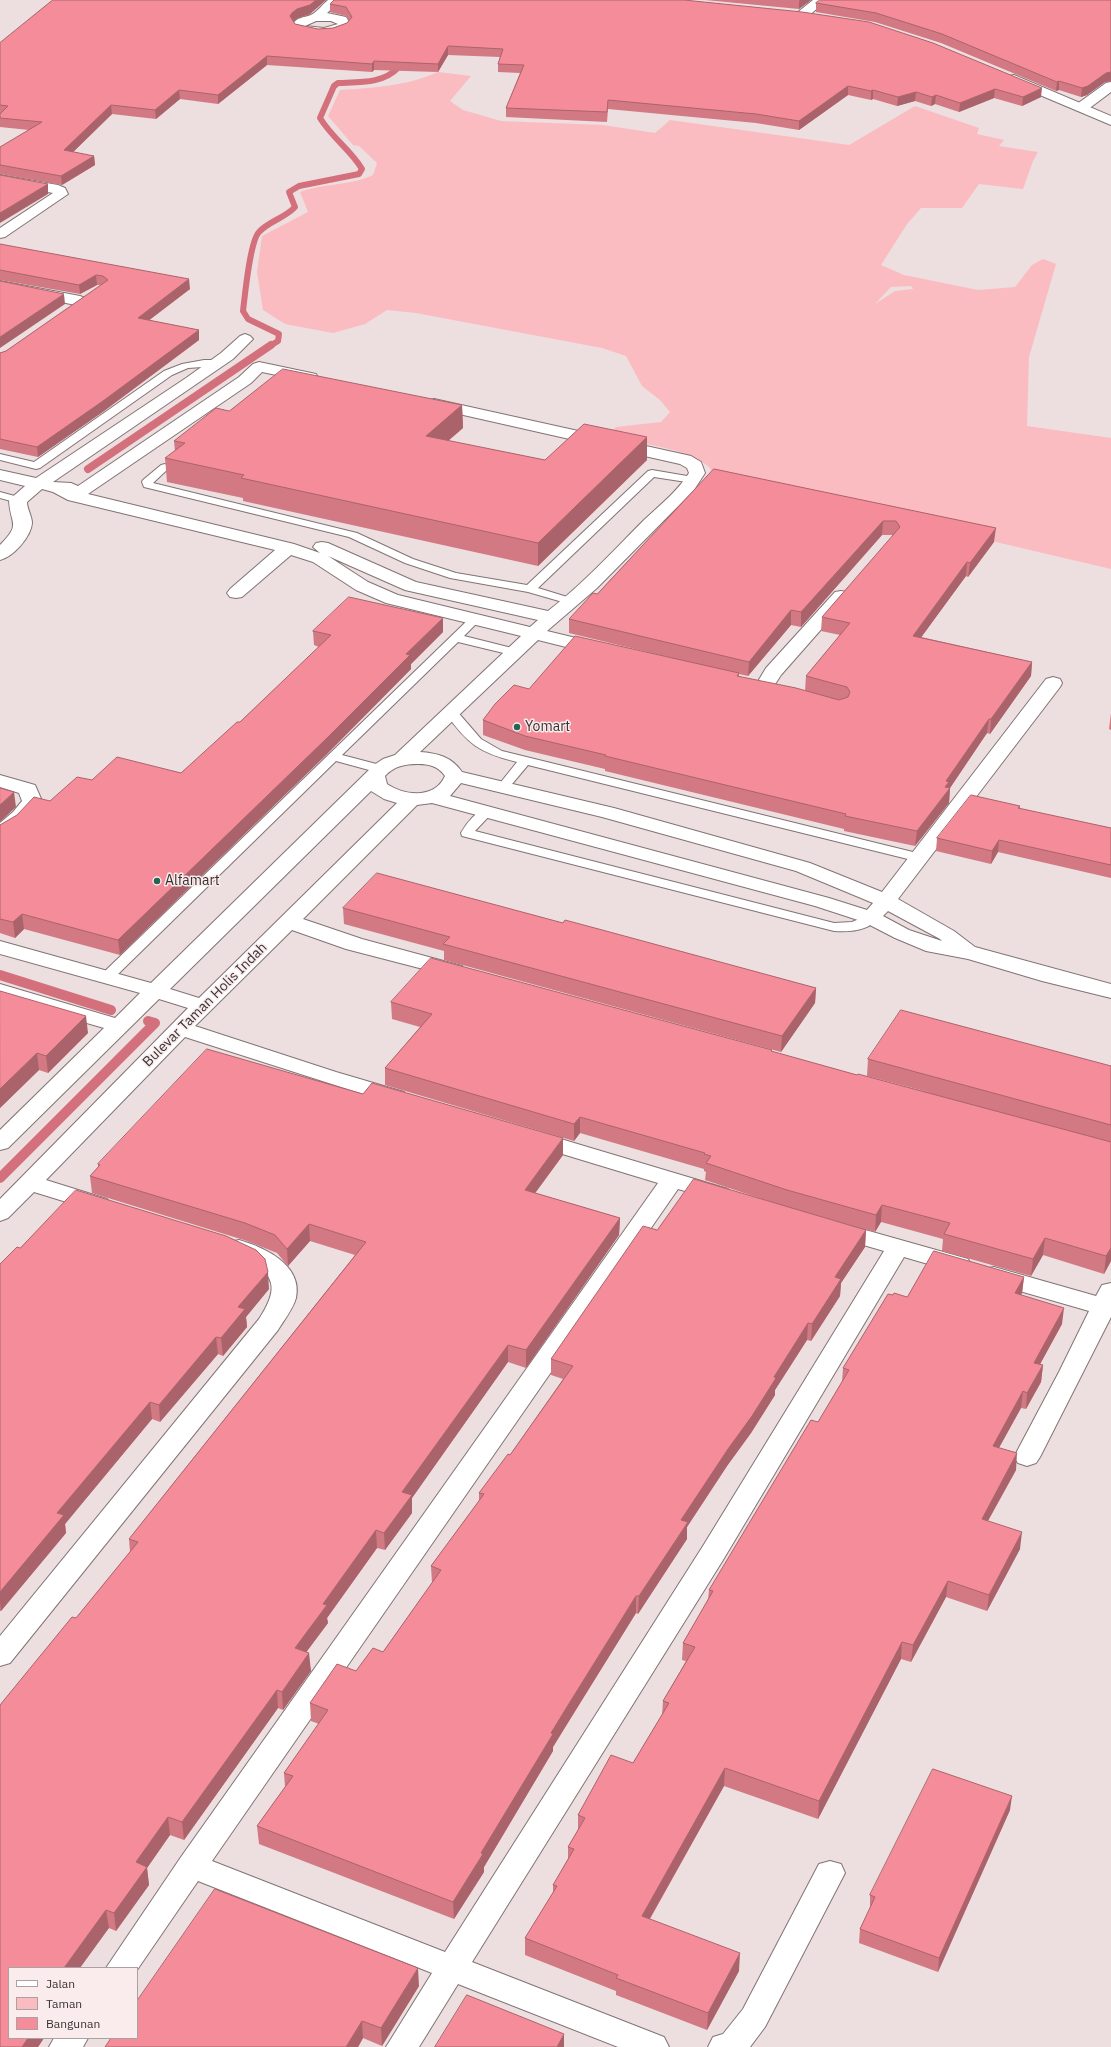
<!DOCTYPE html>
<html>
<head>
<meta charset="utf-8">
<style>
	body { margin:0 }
	#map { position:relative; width:1111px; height:2047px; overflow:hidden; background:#eddedf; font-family:"IBM Plex Sans",sans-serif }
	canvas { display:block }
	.legend { position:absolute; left:8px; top:1967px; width:130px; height:72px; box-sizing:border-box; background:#faebec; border:1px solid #aca1a2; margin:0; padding:5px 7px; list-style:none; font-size:12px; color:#373232 }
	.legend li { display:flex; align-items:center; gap:8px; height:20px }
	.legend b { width:20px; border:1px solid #aca1a2 }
</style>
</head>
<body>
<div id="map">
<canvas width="1111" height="2047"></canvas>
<ul class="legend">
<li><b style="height:5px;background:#fff"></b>Jalan</li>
<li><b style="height:11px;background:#fbbcc1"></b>Taman</li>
<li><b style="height:11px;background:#f48d99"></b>Bangunan</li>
</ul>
</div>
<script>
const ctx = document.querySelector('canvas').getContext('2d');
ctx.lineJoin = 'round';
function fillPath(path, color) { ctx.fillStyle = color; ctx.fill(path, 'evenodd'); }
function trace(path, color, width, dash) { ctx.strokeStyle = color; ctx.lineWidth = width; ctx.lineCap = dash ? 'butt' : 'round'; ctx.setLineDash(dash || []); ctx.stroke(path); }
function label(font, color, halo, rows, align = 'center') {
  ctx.font = font + ' "IBM Plex Sans",sans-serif'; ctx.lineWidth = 3; ctx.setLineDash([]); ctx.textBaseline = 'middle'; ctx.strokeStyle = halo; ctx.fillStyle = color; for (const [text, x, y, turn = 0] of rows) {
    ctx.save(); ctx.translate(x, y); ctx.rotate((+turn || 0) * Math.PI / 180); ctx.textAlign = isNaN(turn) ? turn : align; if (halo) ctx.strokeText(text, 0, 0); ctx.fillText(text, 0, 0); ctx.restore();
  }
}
fillPath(new Path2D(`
	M438 72 471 76 450 101 463 110 501 121 603 125 655 133 670 120 849 145 915 106 979 128 977 134 1004 140 999 146 1038 152 1033 161 1023 189 979 184 962 208H921L907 224 881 265 904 275 978 290 1015 287 1032 265 1043 259 1056 264 1029 357 1027 426 1111 438V569L714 476C712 473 711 468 708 466 685 448 635 442 606 437L616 427 661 422 670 412 660 400 642 386 626 356 602 348 416 313 387 310 365 324 333 333 285 324 263 310 257 272 262 236 308 212 300 192C324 183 350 186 373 175L377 163 359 146 353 145 328 116 340 90C373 88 407 86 438 72ZM911 286 913 289 895 291 875 304 891 287Z`), '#fbbcc1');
trace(new Path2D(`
	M270 346 278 341 279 334 248 319 243 311C245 295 250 241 259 232 269 221 285 218 295 207L289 192 299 186 359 174 362 169C350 149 333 139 320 118L334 86 338 83C360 82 383 84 399 67L397 58`), '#d3707c', 6);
trace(new Path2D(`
	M88 469 271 345`), '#d3707c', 8);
trace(new Path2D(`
	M0 975 111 1010
	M0 1178 155 1023 148 1021`), '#d3707c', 10);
const lane = new Path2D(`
	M204 360H217L222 363 217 366 188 368 172 375 40 468 36 469 0 460V454L34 462 164 371 182 364Z
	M165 464 170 467 153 483 357 533 413 559 456 573 527 585 648 471 652 470 693 477 698 480 693 483 654 477 538 588 577 600 579 602 573 605 528 592 450 578 405 563 349 537 144 487 142 482 143 480 161 465Z
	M0 492 22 498 23 500 18 503 0 498Z
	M475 616 481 619 464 636 520 650 522 652 520 654 516 656 458 642 342 755 384 766 386 769 384 772 380 773 336 761 113 979H103L101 976 103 973 471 617Z
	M451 708 455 709 481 739 502 751 925 855 926 858 920 862 528 765 507 790H499L497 787 517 762C480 753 467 744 445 712Z
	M488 807 494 811 475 831 834 923 852 922 871 914 878 918C869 931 848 932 834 931L462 836 461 833C466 824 477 810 488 807Z`);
const street = new Path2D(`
	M328 0H341L327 13 346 17 351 25C340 41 313 36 297 32L292 25C297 17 303 18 311 15 317 12 323 4 328 0ZM316 21H331L338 24 324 28 305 26Z
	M813 0H827L806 18H798L796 15 798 12Z
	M1111 82V92L1087 110H1077L1075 107 1077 104 1106 83Z
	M0 175 58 185 65 188 68 194 5 237 0 238V228L53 193 0 183Z
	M0 281 80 296 85 298 88 301 85 304 80 306 0 289Z
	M245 334 250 336 253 339 233 359 53 482 71 483 78 486 239 377 253 364 259 362 316 374 318 377 316 380 310 382 262 372 251 383 88 494 294 544 320 553 313 547 316 543 322 542 328 543 416 582 548 611C583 584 613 551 644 520 660 505 677 492 689 473L687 468 680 464 428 407 426 404 428 401 434 399 691 456 701 462 705 473 694 490 597 588 547 631 605 645 607 649 605 653 598 655 538 640 420 752C437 753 452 757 462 772L614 808 810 863 882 892 1046 679 1053 677 1060 679 1062 683 1060 687 898 899 954 931 975 947 1111 984V998L1042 981 968 959 926 951 895 938 864 922 815 906 432 803 417 805 303 919 362 939 462 966 465 971 462 976 454 977 346 949 292 930 195 1026 336 1072 404 1092 407 1097 404 1102 396 1104 388 1102 185 1037 46 1180 107 1199 111 1204 107 1209 99 1212 34 1192 8 1218 0 1221V1199L188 1008 159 999 8 1148 0 1150V1130L104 1028 0 998V984L115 1018 140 993 0 954V941L151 983 374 765 383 759 395 755 521 636 386 603 356 590 313 562 291 555 242 597 236 598 230 597 227 593 230 589 275 550 68 500 53 492 42 489 27 502C27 509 32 516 32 523 31 537 13 557 0 560V545C22 523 10 525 9 500L25 486 0 480V470L36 478 186 378 221 353 240 336ZM328 556 405 590 538 620 530 627 398 595 368 582ZM418 764C429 764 438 766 445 776 435 799 405 796 387 784L385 776C394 766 405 764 418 764ZM461 783 602 817 796 871 873 903 867 910 829 898 450 796ZM371 791 384 799 397 803 199 998 170 989ZM888 911 940 939 942 941 909 930 883 916Z
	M841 591 847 592 850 596 847 600 781 675 770 692 763 694 756 692 754 688 766 668 835 592Z
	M0 775 35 785 42 801C32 815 17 835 0 839V823L13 812 22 801 19 793 0 787Z
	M534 1131 728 1189 732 1194 728 1199 720 1201 678 1189 212 1861 445 1952 703 1546 884 1251 829 1235 825 1230 829 1225 837 1222 968 1259 971 1265 968 1271 959 1273 904 1257 723 1560 472 1962 664 2037 669 2047H618L458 1984 419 2047H386L432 1973 198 1881 137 1970V1968H106L181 1857 658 1183 526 1143 522 1138 526 1133Z
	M239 1240C264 1247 303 1265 296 1298 293 1309 284 1320 278 1330L10 1663 0 1666V1636L259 1319C276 1293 279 1276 248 1261 240 1257 232 1256 227 1248L230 1242Z
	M994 1267 1096 1296 1102 1285 1111 1283V1317L1040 1457 1036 1463 1027 1466 1018 1463 1014 1457 1059 1372 1089 1311 985 1281 982 1275 985 1269Z
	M830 1861 841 1864 845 1873 765 2027 750 2047H708L713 2037 723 2034 743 2009 819 1864Z
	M54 2038H88L83 2047H49Z`);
const secondary = new Path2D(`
	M1014 75 1111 116V125L1009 82 1007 79 1009 76Z`);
trace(lane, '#817475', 2);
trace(street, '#817475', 2);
trace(secondary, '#817475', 2);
fillPath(lane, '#fff');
fillPath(street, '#fff');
fillPath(secondary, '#fff');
fillPath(new Path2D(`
	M53 0H326L310 14 298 18 293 21 295 24 318 29 333 28 347 23 349 20 346 16 330 12V4L684 0 1041 97 1022 106 994 98 959 112 935 104 931 106 915 101 897 106 873 99 871 100 848 95 799 130 756 123 608 109 607 122 506 117V108L520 73 498 72V64L500 57 448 55 438 72 374 70 372 72 267 65 218 104 180 99 156 119 112 114 73 152 94 156 95 165 62 185 0 174V147L29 130 0 127V43Z
	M705 0H811L799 9Z
	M1111 0V82V81L1105 82 1087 95 1081 97 1059 90 1056 91 941 43 875 22 816 12V3Z
	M0 244 190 289 149 320 199 330V340L104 411 38 457 0 449V353L6 351 101 285H97L80 294 0 280Z
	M462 405 463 428 448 441 545 460 647 437V460L538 566 243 501V498L167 482 165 458 175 451 174 441 229 411Z
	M714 469 994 542 968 577 966 576 921 637 1032 662 1031 676 990 734 987 733 950 788 949 803 915 846 844 831V829L605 771V769L525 750 483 735V720L529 689 672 658 569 633V619L597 594ZM882 535H894L822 617 821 631 840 635 806 676 805 691 739 677V674L748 676 791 625 801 627Z
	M443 618V632L411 664V669L327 754 120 955 24 929 15 938 0 933V825L92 780 181 773 240 722 319 647 314 645 313 631Z
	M1111 713V730L1109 729Z
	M1020 806V809L1111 828V878L998 852 991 864 936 851 937 838Z
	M343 908 563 923 816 988 815 1003 781 1052 444 960V951L344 924Z
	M0 991 88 1033 48 1073 39 1070 0 1108Z
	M391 1002 772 1050V1052L857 1075 932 1093 867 1076 868 1059 1111 1066V1261L1104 1274 1043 1255 1031 1276 942 1251 943 1239 881 1222 875 1232 786 1207 705 1180 706 1172 704 1171V1169L580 1133 574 1141 385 1085V1068L420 1027 392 1019Z
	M563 1155 535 1193 620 1218 619 1235 526 1368 508 1362 412 1498V1513L385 1550 377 1548 327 1618 328 1623 306 1652 311 1671 283 1710 278 1708 184 1840 170 1835 147 1868 149 1885 116 1931 109 1928 9 2038H44L38 2047H0L76 1618 130 1552 129 1539 355 1255 310 1241 288 1266 277 1253 247 1241 92 1193 90 1176 98 1167V1164Z
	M657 1230H866L865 1247 841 1283 840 1296 811 1341 807 1340 775 1390V1395L751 1433 727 1466 687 1527V1539L638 1614 636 1613 570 1719 553 1747V1751L484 1867V1872L454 1919 259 1844 257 1826 285 1787 284 1773 319 1724 311 1721 310 1703 383 1652 432 1583 431 1566 479 1501V1493L510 1455 563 1379 551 1375V1359Z
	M20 1248 269 1289 246 1317 247 1327 223 1356 218 1354 160 1422 152 1419 65 1524 66 1533 1 1611H0V1264Z
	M1024 1277 1022 1293 1021 1295 1062 1324 1040 1364 1043 1365 1041 1382 1026 1409 1021 1408 999 1448 1016 1470 988 1521 1020 1549 987 1611 946 1597 911 1662 901 1659 818 1819 724 1786 650 1919 739 1971 707 2030 616 1995V1991L525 1955V1938L553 1893V1885L568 1859V1847L578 1830V1815L633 1763 662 1715 663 1701 686 1661 682 1660 683 1643 708 1600 709 1590 818 1422 842 1382 843 1368 893 1295 907 1297Z
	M1010 1810 938 1972 859 1943 860 1929 870 1909V1895Z
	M419 1986 382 2046 363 2038 358 2047H105Z`), '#d27984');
fillPath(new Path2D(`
	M316 0H326L310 14 298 18 293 22 290 16 292 13 297 9Z
	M800 0H811L799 9V1Z
	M448 46V55L438 72V64Z
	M267 56V65L218 104V95Z
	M374 61V70L372 72V64Z
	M1111 72V81L1105 82 1087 95 1081 97 1082 88 1106 73Z
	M1059 81V90L1056 91 1057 82Z
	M848 86V95L799 130V121Z
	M1042 88 1041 97 1022 106 1023 97Z
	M995 89 994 98 959 112 960 103Z
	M179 90 180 99 156 119 155 110Z
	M873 90V99L871 100V91Z
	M916 92 915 101 897 106 898 97Z
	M936 95 935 104 931 106 932 97Z
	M111 105 112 114 65 160 64 150Z
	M94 156 95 165 62 185 61 176Z
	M48 184V194L0 223V213Z
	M96 275 97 285 80 294 79 285Z
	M189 279 190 289 139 328 138 318Z
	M64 294 65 304 0 348V337Z
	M199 330V340L104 411 38 457 37 447Z
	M462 405 463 428 427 459 426 436Z
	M647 437V460L538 566V543Z
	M883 521 882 535 801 627V612Z
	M996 528 994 542 968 577 970 563Z
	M967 562 966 576 912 650 913 636Z
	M791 610V625L748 676 749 662Z
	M443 618V632L411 664V669L327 754 120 955 118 940Z
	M1032 662 1031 676 990 734 991 719Z
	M989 719 987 733 950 788 949 803 915 846 917 831 946 781Z
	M14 792 16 807 0 822V805Z
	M999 840 998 852 991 864 992 851Z
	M22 914 24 929 15 938 13 922Z
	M816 988 815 1003 781 1052 782 1036Z
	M86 1016 88 1033 48 1073 46 1056Z
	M37 1053 39 1070 0 1108V1089Z
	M580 1117V1133L574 1141V1124Z
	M563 1138V1155L525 1207V1190Z
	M882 1205 881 1222 875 1232 876 1215Z
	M620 1218 619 1235 526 1368V1350Z
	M309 1224 310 1241 288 1266 287 1249Z
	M866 1230 865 1247 841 1283 840 1296 811 1341 812 1324 835 1277Z
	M1045 1238 1043 1255 1031 1276 1033 1259Z
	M1111 1248V1261L1104 1274 1106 1256Z
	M268 1272 269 1289 246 1317 247 1327 223 1356 221 1338 238 1307Z
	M1024 1277 1022 1293 1013 1309 1015 1293Z
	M1064 1308 1062 1324 1032 1379 1034 1363Z
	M808 1323 807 1340 775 1390V1395L751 1433 727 1466 687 1527V1539L638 1614 639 1596 681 1520Z
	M216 1337 218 1354 160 1422 159 1405Z
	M508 1345V1362L412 1498V1513L385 1550 384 1533 402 1492Z
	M1043 1365 1041 1382 1026 1409 1027 1393Z
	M1023 1391 1021 1408 991 1462 993 1446Z
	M150 1402 152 1419 65 1524 66 1533 1 1611 0 1602V1592L57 1513Z
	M1017 1453 1016 1470 980 1535 982 1519Z
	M376 1530 377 1548 327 1618 328 1623 296 1666 295 1648 323 1604Z
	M1022 1532 1020 1549 987 1611 989 1595Z
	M948 1581 946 1597 911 1662 913 1645Z
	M636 1596V1613L553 1747V1751L484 1867V1872L454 1919 453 1902 481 1853 551 1733Z
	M902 1642 901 1659 818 1819 819 1801Z
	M309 1653 311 1671 283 1710 282 1692Z
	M277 1690 278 1708 184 1840 182 1822Z
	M725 1768 724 1786 641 1934 642 1916Z
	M1012 1796 1010 1810 938 1972 939 1958Z
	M168 1817 170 1835 147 1868 149 1885 116 1931 114 1913 136 1862Z
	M106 1910 109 1928 80 1968H64Z
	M740 1953 739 1971 707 2030 708 2013Z
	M418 1968 419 1986 382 2046 381 2028Z
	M362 2021 363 2038 358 2047H346Z
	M564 2034V2047H557Z
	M28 2038H44L38 2047H22Z`), '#ab636b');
const building = new Path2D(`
	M53 0H316L310 5 297 9 292 13 290 16 295 24 318 29 333 28 347 23 352 17 346 7 330 4 334 0H684L802 12 869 22 933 43 1042 88 1023 97 995 89 960 103 936 95 932 97 916 92 898 97 873 90 871 91 848 86 799 121 756 114 608 100 607 112 506 108 524 65 498 64 503 49 448 46 438 64 374 61 372 64 267 56 218 95 179 90 155 110 111 105 64 150 94 156 61 176 0 165V147L42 122 0 118V114L8 106 0 105V43Z
	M820 0H1111V72L1106 73 1088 86 1082 88 1059 81 1057 82 942 34 876 13 816 3Z
	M0 175 48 184 0 213Z
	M0 244 189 279 138 318 199 330 103 401 37 447 0 439V353L6 351 108 280 103 276 96 275 79 285 0 270Z
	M0 281 64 294 0 337Z
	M283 369 462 405 426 436 545 460 584 424 647 437 538 543 241 478 244 475 165 458 185 443 174 441 216 408 229 411Z
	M714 469 996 528 970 563 967 562 913 636 1032 662 991 719H989L946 781 949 782 945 787 950 788 917 831 845 816 846 814 605 756 606 755 525 736 483 720 495 704 514 685 529 689 575 636 730 671 739 673 737 676 796 688 839 700 848 697 850 692 847 687 806 676 850 623 822 617 900 527 896 521H883L801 612 791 610 749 662 569 619 593 593 597 594Z
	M349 597 443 618 406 654 410 655 326 739 118 940 22 914 13 922 0 919V825L17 815 34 797 50 801 77 777 92 780 117 757 181 773 237 722H240L331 635 313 631Z
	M0 788 14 792 0 805Z
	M971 795 1020 806 1018 808 1111 828V865L999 840 992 851 937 838Z
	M377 873 563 923 565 920 606 931 816 988 782 1036 443 944 450 937 343 908Z
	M431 958 772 1050 771 1051 857 1075 858 1074 1111 1142V1248L1106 1256 1045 1238 1033 1259 944 1234 950 1223 882 1205 876 1215 787 1190 706 1163 711 1156 704 1154 705 1153 580 1117 574 1124 385 1068 432 1014 391 1002Z
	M0 991 86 1016 46 1056 37 1053 0 1089Z
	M901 1010 1111 1066V1125L868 1059Z
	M207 1049 363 1094 372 1083 563 1138 525 1190 620 1218 526 1350 508 1345 402 1492 412 1495 384 1533 376 1530 323 1604 327 1605 295 1648 309 1653 282 1692 277 1690 182 1822 168 1817 136 1862 147 1867 114 1913 106 1910 64 1968H9V2038H28L22 2047H0V1705L72 1617 76 1618 138 1542 129 1539 366 1242 309 1224 287 1249 275 1235 245 1223 90 1176 100 1165 98 1164Z
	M694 1179 866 1230 835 1277 841 1279 812 1324 808 1323 774 1377 776 1378 752 1416 728 1449 681 1520 688 1522 639 1596H636L570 1702 551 1733 553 1734 481 1853 483 1854 453 1902 257 1826 293 1776 284 1773 328 1710 310 1703 337 1664 356 1671 373 1648 383 1652 441 1570 431 1566 484 1494 479 1493 508 1454 510 1455 573 1366 551 1359 643 1226 657 1230Z
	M76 1190 226 1236 256 1250 265 1259 268 1272 238 1307 245 1309 221 1338 216 1337 159 1405 150 1402 57 1513 64 1515 0 1592V1264L17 1247 20 1248Z
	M934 1251 1024 1277 1015 1293 1064 1308 1034 1363 1043 1365 1027 1393 1023 1391 993 1446 1017 1453 982 1519 1022 1532 989 1595 948 1581 913 1645 902 1642 819 1801 725 1768 642 1916 740 1953 708 2013 616 1978 618 1975 525 1938 557 1886 553 1885 574 1849 568 1847 585 1818 578 1815 611 1755 633 1763 669 1703 663 1701 695 1647 683 1643 713 1591 709 1590 811 1420 818 1422 849 1370 843 1368 888 1294 893 1295 894 1293 907 1297Z
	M933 1769 1012 1796 939 1958 860 1929 875 1897 870 1895Z
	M215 1889 418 1968 381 2028 362 2021 346 2047H105L111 2038H137V2001Z
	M467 1995 564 2034 557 2047H435Z`);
fillPath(building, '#f48d99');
trace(building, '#ab636b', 1);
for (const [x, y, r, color] of [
	[517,727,4,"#256553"],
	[157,881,4,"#256553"]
]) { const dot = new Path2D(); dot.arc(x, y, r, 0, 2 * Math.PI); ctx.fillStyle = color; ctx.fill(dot); trace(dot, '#faebec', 1.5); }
label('14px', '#373232', '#faebec', [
	["Yomart",525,727],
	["Alfamart",165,881]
], 'left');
label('14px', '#373232', '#faebec', [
	["Bulevar Taman Holis Indah",205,1005,-45]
]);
</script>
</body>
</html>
